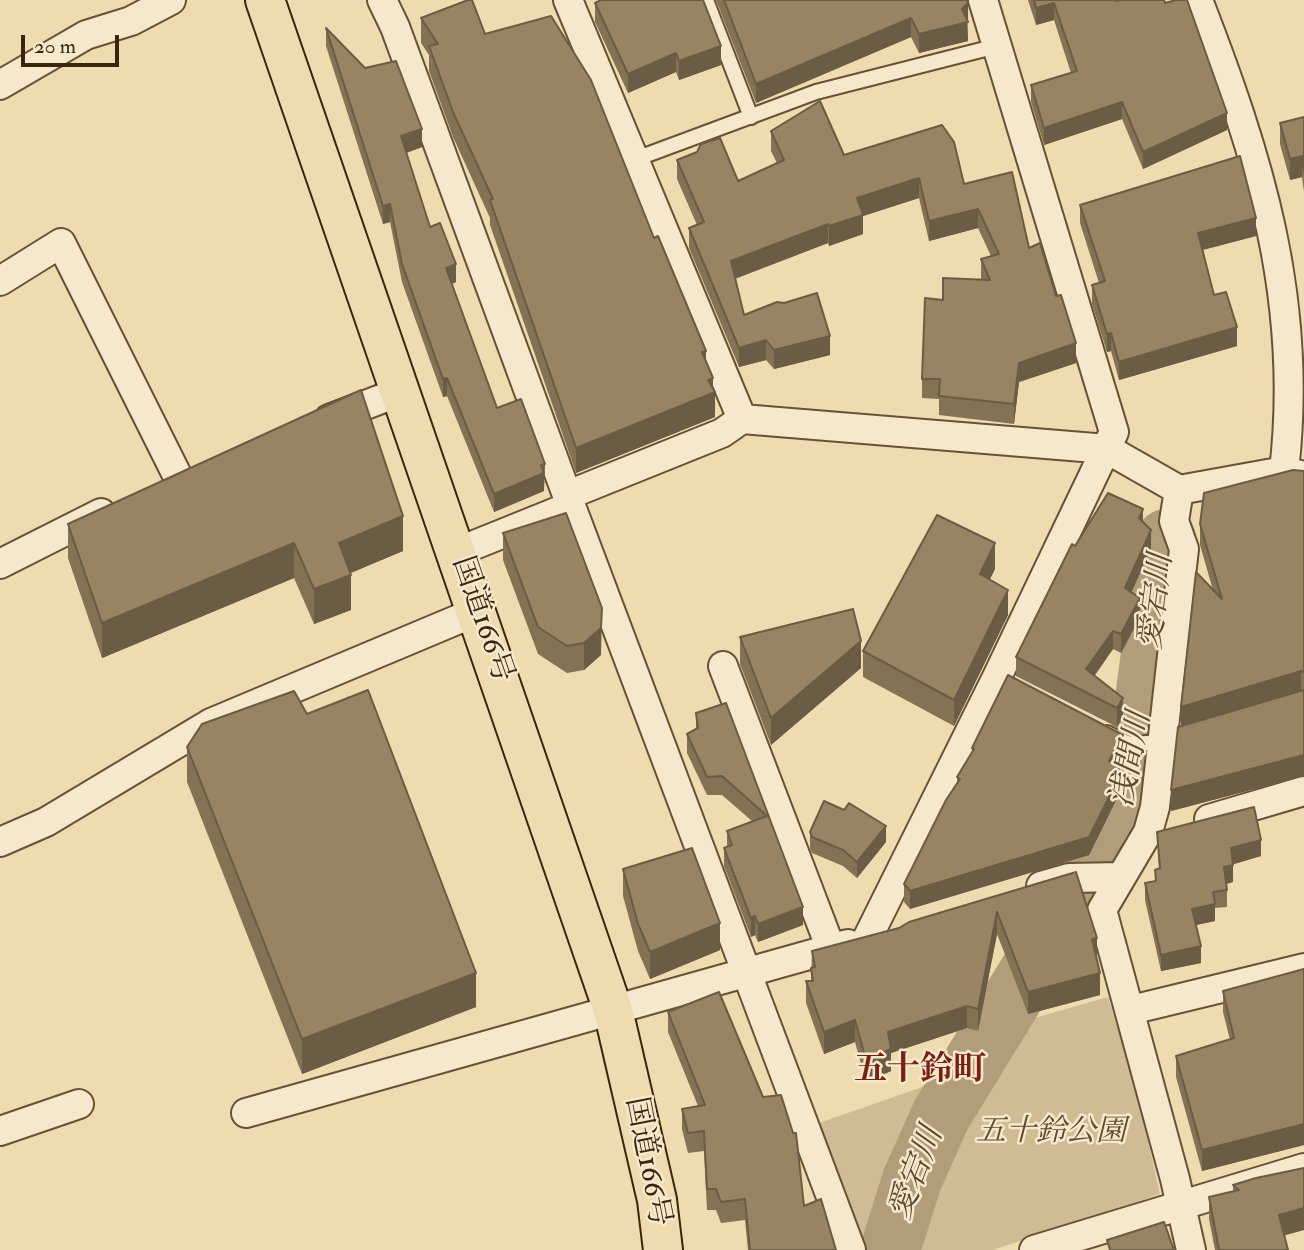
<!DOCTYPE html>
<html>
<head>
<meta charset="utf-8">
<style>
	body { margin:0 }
	#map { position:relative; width:1304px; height:1250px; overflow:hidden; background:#efdbb0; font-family:"IM FELL Double Pica",serif }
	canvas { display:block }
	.scale { position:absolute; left:21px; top:35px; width:98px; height:32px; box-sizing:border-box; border:4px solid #3a250d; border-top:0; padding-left:9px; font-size:21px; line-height:24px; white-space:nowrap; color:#3a250d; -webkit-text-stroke:5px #f5e8cc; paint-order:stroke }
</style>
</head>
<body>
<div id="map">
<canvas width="1304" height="1250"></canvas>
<div class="scale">20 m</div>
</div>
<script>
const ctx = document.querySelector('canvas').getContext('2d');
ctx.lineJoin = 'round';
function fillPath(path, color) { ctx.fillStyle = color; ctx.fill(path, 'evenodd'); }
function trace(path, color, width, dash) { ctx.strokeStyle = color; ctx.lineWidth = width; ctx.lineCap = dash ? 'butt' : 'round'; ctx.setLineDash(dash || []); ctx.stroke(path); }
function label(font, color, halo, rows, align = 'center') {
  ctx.font = font + ' "IM FELL Double Pica","Noto Serif JP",serif'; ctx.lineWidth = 5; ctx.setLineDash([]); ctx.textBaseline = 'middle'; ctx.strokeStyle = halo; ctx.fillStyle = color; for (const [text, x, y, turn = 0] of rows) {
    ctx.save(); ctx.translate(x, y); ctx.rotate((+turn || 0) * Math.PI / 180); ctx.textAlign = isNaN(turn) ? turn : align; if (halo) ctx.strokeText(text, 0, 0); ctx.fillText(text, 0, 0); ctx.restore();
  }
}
fillPath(new Path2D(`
	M1108 997 1134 1079 1160 1194 993 1250H868L819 1123 991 1063 1024 1021Z`), '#d0bc94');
trace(new Path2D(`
	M890 1250 912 1180 941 1115 1131 806 1166 539`), '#b19d79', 60);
const service = new Path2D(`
	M706 0 751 117
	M633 160 816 92 997 46
	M1107 733 1129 744 1165 742`);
const minor = new Path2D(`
	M382 0 395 27 571 506 851 1250
	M568 0 742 419
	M1198 0C1259 157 1304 300 1284 471
	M0 85 86 35 131 21 171 0
	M0 281 61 243 177 475
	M329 419 402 391
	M1179 490 1174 521 1184 549 1155 807 1148 832 1102 910 1175 1179 1191 1250
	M568 495 722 433 742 419 1107 449 1179 490 1284 471 1304 476
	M457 552 571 506
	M0 564 101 513
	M723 666 831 949
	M1209 819 1304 791
	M0 842 46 822 211 723 478 611
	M1041 886 1069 878 1121 877
	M867 939 997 677 1114 432 983 0
	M1131 1010 1304 968
	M246 1113 848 944
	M0 1131 79 1104
	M1034 1250 1304 1168`);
const trunk = new Path2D(`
	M265 0 613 1010 657 1200 663 1250`);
trace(service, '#675236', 18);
trace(minor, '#675236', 32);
trace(trunk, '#3a250d', 42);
trace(service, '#f5e8cc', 14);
trace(minor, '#f5e8cc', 28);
trace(trunk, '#efdbb0', 38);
fillPath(new Path2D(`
	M716 0H967L968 41 919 53 911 37 756 103Z
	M1028 0H1115L1227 130 1143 169 1122 119 1044 145 1031 102V85L1071 73 1054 20 1036 25Z
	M595 3 721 65 679 80 676 72 628 93 595 22Z
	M421 18 485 34 654 238 706 362 713 388 715 417 576 473 490 225V218L453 137 429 71V55L421 43Z
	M326 28 422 147 406 153 430 227 456 282 452 284 497 408 545 483H544V491L494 512 447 396 443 397 402 282 390 222 383 224 326 46Z
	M1304 117V192L1302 177 1290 180 1280 144V123Z
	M771 131 844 155 964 184 1029 248 1076 363 1019 382 1014 424 939 415V399L922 398V379L943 300 981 279V259L991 256 978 228 929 241 919 198 863 216V234L829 246 828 243 735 279 744 315 830 355 774 369 766 360 739 367 689 248V228L697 225 677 179V160L738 181 777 163 771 151Z
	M1080 205 1256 236 1203 250 1214 295 1237 346 1119 380 1111 351 1107 352 1092 304V285L1099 283 1080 223Z
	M1304 471V776L1171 811 1181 727 1213 590 1200 545V524Z
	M1143 522 1151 548 1131 593 1140 617 1121 653 1113 649 1094 676 1123 717 1117 727 1016 676V657L1075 546Z
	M68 524 403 551 350 573 351 610 314 624 294 578 102 658 68 558Z
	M503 533 601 655 584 670 567 673 538 654 503 560Z
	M995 569 989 580 1008 615 954 726 863 677V651Z
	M740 637 861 668 771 745 740 664Z
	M726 703 803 907V925L758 942 755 935 751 937 724 866V848L727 847V831L752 821 722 795H707L687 753V734L696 729V713Z
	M307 714 476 1007 302 1074 187 782V747Z
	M972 748 1123 753 1116 766 1122 788 1089 855 910 909 904 902V884L957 784V777L972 753Z
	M810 832 886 842 857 878 843 866 812 853 810 848Z
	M1157 832 1261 856 1233 864V882L1227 884V907L1215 908V921L1196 925 1201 963 1161 971 1145 900V883L1155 881V870L1159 868Z
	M623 869 720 950 650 979 638 951 623 896Z
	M1076 872 1097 960 1100 995 1028 1014 997 934 978 1031 967 1028 891 1053V1071L866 1082 855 1042 824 1054 806 1003V981H811L812 951 899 928Z
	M1304 969V1145L1202 1171 1176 1077V1056L1230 1040 1223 1012V991Z
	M668 1012 804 1206 836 1250H748L745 1220 721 1223 716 1210H707L704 1151 688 1153 682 1129V1109L698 1106 668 1032Z
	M1233 1185 1284 1236 1288 1250H1215L1209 1219V1197L1233 1192Z`), '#837254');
fillPath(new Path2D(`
	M968 3V21L967 23 968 41 919 53V34L962 9Z
	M1054 3V20L1036 25V8Z
	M911 18V37L756 103V84Z
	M721 46V65L679 80V61Z
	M676 53V72L628 93V74Z
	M1122 102V119L1044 145V128Z
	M1227 113V130L1143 169V152Z
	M422 129V147L401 155V136Z
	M1302 156V177L1290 180V159Z
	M919 178V198L863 216V234L829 246V226L857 198Z
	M390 204V222L383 224V206Z
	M978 209V228L929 241V221Z
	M1256 218V236L1198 251V233Z
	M828 224V243L731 280V261Z
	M456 264V282L446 287V268Z
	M1237 327V346L1119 380V362Z
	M1111 333V351L1107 352V334Z
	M830 336V355L774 369V350Z
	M766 340V360L739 367V348Z
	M1076 343V363L1019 382 1014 424V404L1019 363Z
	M706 351V376L702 352Z
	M447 378V396L443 397V379Z
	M713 378V393L715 392V417L576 473V448Z
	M545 464 544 491 494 512V494Z
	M1143 509V527L1139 518Z
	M403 516V551L339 578V543Z
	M1151 530V548L1125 607V588Z
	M294 543V578L102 658V623Z
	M995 543V569L980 600V574Z
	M351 575V610L314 624V589Z
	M1008 590V615L954 726V700Z
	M1140 598V617L1121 653V634Z
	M602 608 601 655 584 670V643Z
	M1113 631V649L1086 688V669Z
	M861 641V668L771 745V718Z
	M1301 671V692L1181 727V707Z
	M1123 698V717L1117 727V708Z
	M1123 735V753L1109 779V761Z
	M1304 755V776L1171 811V790Z
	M1122 771V788L1089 855 910 909V891Z
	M886 826V842L857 878V862Z
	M1261 840V856L1231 865V848Z
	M1233 865V882L1224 884V867Z
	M1215 904V921L1192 926V909Z
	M803 907V925L758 942V924Z
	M997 912V934L978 1031V1009Z
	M755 916V935L751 937V918Z
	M720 923V950L650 979V952Z
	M1097 938V960L1092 961V939Z
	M1201 946V963L1161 971V955Z
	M476 973V1007L302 1074V1039Z
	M1100 973V995L1028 1014V992Z
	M967 1006V1028L891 1053V1071L866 1082V1060L888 1032Z
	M855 1020V1042L824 1054V1032Z
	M1304 1124V1145L1202 1171V1150Z
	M1304 1208V1230L1279 1237V1215Z`), '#6a5c45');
const building = new Path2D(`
	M468 0H472L485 34 551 16 591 80 654 238 658 236 706 351 702 352 713 378 708 380 715 392 576 448 490 200 493 199 453 112 429 46 438 44 421 18Z
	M601 0H703L721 46 679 61 676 53 628 74 595 3Z
	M724 0H967L968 3 962 9 968 22 919 34 911 18 756 84Z
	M1034 0H1115L1116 1 1120 0H1164L1165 3 1176 0H1187L1227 113 1143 152 1122 102 1044 128 1031 85 1077 71 1054 3 1036 8Z
	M326 28 365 68 396 61 422 129 401 136 430 227 440 223 456 264 446 268 497 408 521 399 545 464 541 465 544 473 494 494 447 378 443 379 402 264 390 204 383 206Z
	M820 101 844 155 942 125 954 142 964 184 1012 172 1029 248 1040 243 1056 296 1061 295 1076 343 1019 363 1014 404 939 396 940 379H922L925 298 943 300V278L990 280 981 259 999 254 978 209 929 221 919 178 857 198 863 215 829 226 828 224 731 261 744 315 777 302 784 303 817 293 830 336 774 350 766 340 739 348 689 228 704 222 677 160 697 152 701 144 720 138 738 181 784 160 771 131Z
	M1304 117V171L1302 156 1290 159 1280 123Z
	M1240 156 1256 218 1198 233 1214 295 1226 292 1237 327 1119 362 1111 333 1107 334 1092 285 1105 281 1080 205Z
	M361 390 403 516 339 543 351 575 314 589 294 543 102 623 68 524Z
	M1293 470 1304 471V672L1301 671 1181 707 1196 572 1222 599 1200 524 1204 493Z
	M1108 493 1143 509 1139 518 1151 530 1125 588 1140 598 1121 634 1113 631 1086 669 1123 698 1117 708 1016 657 1072 544 1075 546Z
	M566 513 602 608 601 628 584 643 567 646 538 627 503 533Z
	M937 515 995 543 980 574 1008 590 954 700 863 651Z
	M853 609 861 641 771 718 740 637Z
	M1008 675 1123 735 1109 761 1122 771 1089 837 910 891 904 884 946 800 960 779 957 777 974 749 972 748Z
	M368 690 476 973 302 1039 187 747 202 724 294 691 307 714Z
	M1304 690V755L1171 790 1178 727Z
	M726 703 803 907 758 924 755 916 751 918 724 848 732 845 727 831 767 816 722 776 707 777 687 734 698 728 696 713Z
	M824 801 844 810 849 803 886 826 857 862 843 850 812 837 810 832Z
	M1254 807 1261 840 1231 848 1233 865 1224 867 1227 890 1213 892 1215 904 1192 909 1201 946 1161 955 1145 883 1156 881 1155 870 1160 868 1157 832Z
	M692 848 720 923 650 952 638 924 623 869Z
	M1076 872 1097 938 1092 939 1100 973 1028 992 997 912 978 1009 967 1006 888 1032 891 1049 866 1060 855 1020 824 1032 806 981H813L811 968 815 967 812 951 899 928 909 922Z
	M1304 969V1124L1202 1150 1176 1056 1234 1038 1223 991Z
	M719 992 763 1097 781 1095 793 1133H796L804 1206 821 1199 836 1250H750L745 1199 721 1202 716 1189H707L704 1131 688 1133 682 1109 705 1105 668 1012Z
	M1304 1168V1208L1279 1215 1288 1250H1219L1209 1197 1239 1190 1233 1185 1256 1178Z
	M1164 1222 1174 1250H1110L1107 1240Z`);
fillPath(building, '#988462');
trace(building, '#6a5c45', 2);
label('30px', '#3a250d', '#f5e8cc', [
	["国道166号",481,620,71],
	["国道166号",646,1162,79]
]);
label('italic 30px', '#604b2f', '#f5e8cc', [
	["五十鈴公園",1051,1134]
]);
label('italic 32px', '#5e492d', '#f5e8cc', [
	["愛宕川",1158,602,-83],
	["浅間川",1133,760,-79],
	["愛宕川",918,1174,-69]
]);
label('bold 33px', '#7a1f14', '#f5e8cc', [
	["五十鈴町",920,1072]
]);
</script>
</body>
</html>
